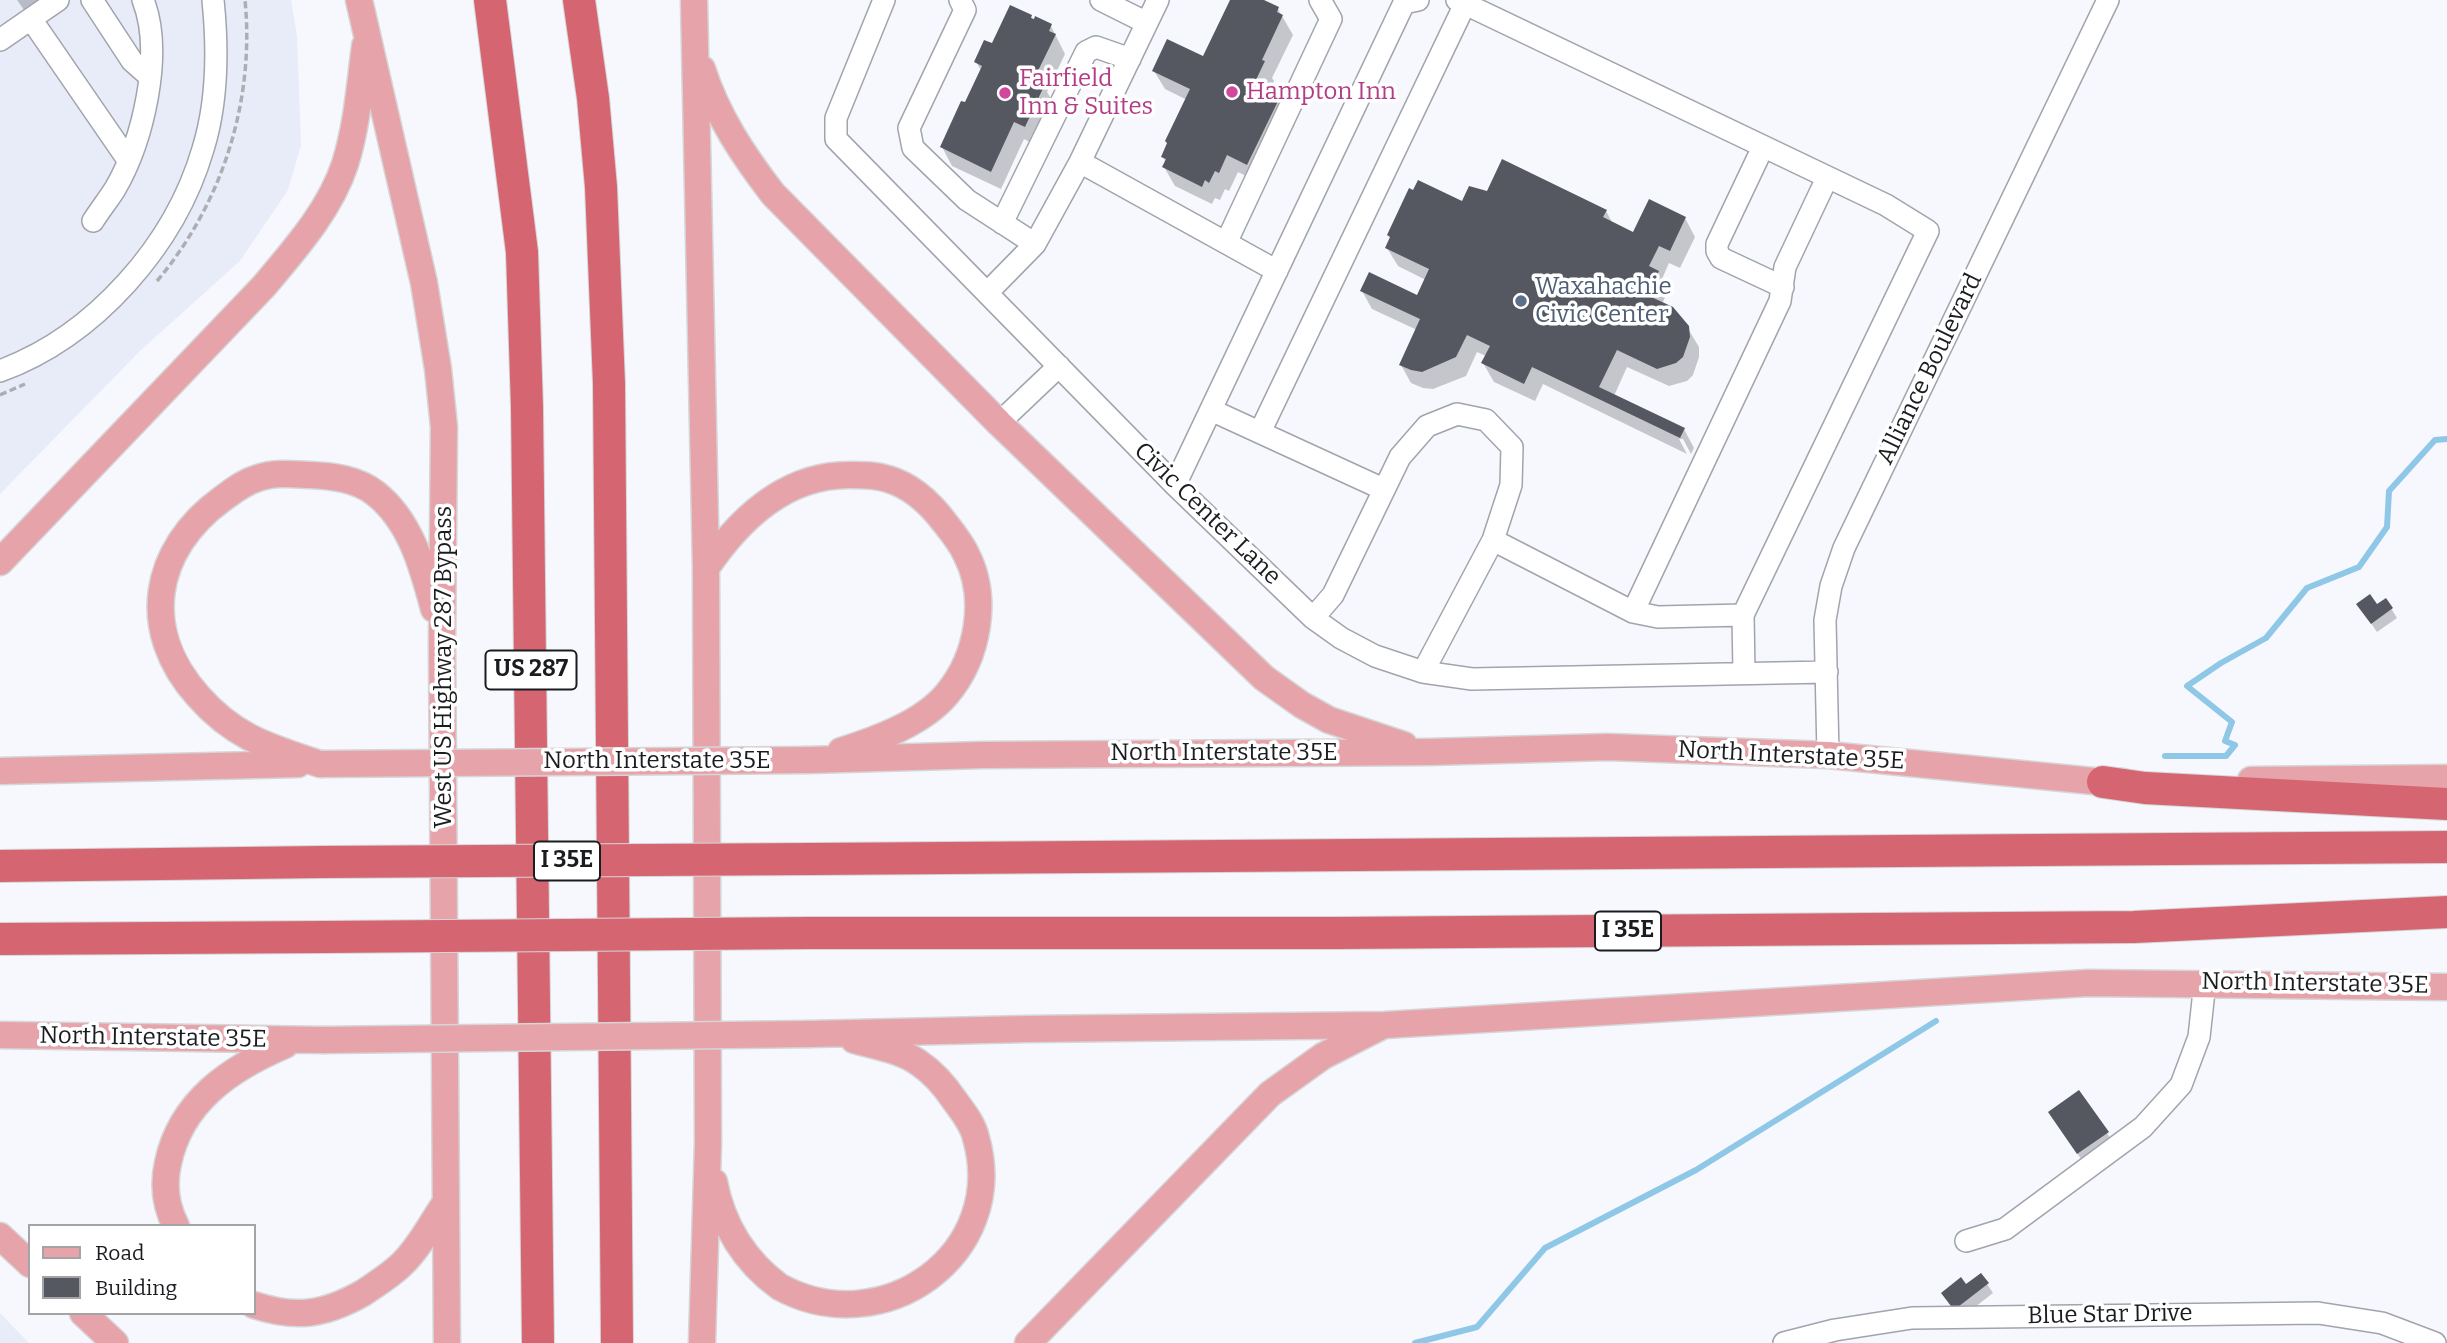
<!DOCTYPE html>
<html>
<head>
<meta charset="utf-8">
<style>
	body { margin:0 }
	#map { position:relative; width:2447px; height:1343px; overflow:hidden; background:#f6f8fe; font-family:Bitter,serif }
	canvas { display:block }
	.legend { position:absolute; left:28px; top:1224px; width:228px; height:91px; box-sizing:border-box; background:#fff; border:2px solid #a3a4a5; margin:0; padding:9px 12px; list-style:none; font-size:21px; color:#1a1c1f }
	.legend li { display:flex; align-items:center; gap:14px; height:35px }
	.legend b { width:35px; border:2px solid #a3a4a5 }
</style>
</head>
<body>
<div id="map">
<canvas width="2447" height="1343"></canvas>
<ul class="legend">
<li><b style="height:9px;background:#e6a3aa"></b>Road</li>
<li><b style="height:19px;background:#555860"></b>Building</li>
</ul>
</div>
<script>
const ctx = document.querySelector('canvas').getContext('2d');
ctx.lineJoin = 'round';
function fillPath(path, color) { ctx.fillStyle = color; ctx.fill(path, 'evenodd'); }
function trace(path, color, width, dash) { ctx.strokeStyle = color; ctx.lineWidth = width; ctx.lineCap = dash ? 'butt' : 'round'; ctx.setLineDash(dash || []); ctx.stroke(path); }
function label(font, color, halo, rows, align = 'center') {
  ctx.font = font + ' Bitter,serif'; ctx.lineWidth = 7; ctx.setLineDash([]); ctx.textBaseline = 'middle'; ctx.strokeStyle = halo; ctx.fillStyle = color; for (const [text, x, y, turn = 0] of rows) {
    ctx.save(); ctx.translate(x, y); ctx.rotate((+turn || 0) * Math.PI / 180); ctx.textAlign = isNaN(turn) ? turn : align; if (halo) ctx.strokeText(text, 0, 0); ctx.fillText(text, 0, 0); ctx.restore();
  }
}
fillPath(new Path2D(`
	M0 0H291L297 36 301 145 288 190 240 261 141 350 0 494Z
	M0 1313 29 1343H0Z`), '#e8ecf9');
fillPath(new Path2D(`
	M17 0H44L29 17Z
	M1232 0H1260L1278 9 1293 35 1272 78 1274 81 1269 91 1279 96 1290 115 1258 182 1238 172 1229 191 1225 189 1220 200 1215 198 1212 204 1175 186 1164 167 1166 163 1163 157 1187 100 1165 89 1154 71 1204 59Z
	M1031 17 1034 22 1051 26 1065 54 1047 92 1054 104 1035 145 1024 139 1001 189 952 166 942 147 982 72 976 62Z
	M1488 193 1606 211 1613 224 1634 234 1685 218 1695 237 1680 268 1669 263 1662 279 1668 291 1662 304 1687 327 1699 347V357L1693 375 1687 381 1669 386 1627 367 1614 396 1684 429 1694 448 1691 454 1683 439H1679L1687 454 1543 384 1535 401 1494 382 1483 363 1486 356 1477 352 1466 376 1433 389 1423 388 1411 383 1401 365 1417 330 1372 309 1362 291 1418 297 1426 280 1398 266 1387 248 1391 239 1389 235Z
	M2386 600 2397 618 2377 632 2364 613Z
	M2058 1126 2107 1133 2115 1146 2086 1166Z
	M1981 1275 1993 1293 1961 1318 1948 1302Z`), '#0003');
trace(new Path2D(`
	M2165 756H2226L2235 745 2225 741 2232 722 2187 686 2221 663 2266 638 2307 588 2359 567 2387 527 2389 491 2435 440 2447 439
	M1415 1343 1477 1327 1545 1248 1696 1170 1936 1021`), '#8fc7e7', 6);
fillPath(new Path2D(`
	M1230 0H1264L1279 7 1277 12 1283 15 1262 60 1265 61 1255 82 1281 95 1247 165 1227 155 1219 173 1215 171 1209 183 1205 180 1202 187 1162 167 1166 159 1161 157 1167 143 1165 141 1190 89 1152 71 1167 39 1203 56Z
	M1010 5 1032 15 1031 18 1034 19 1035 16 1052 24 1049 31 1056 34 1034 79 1045 84 1025 127 1014 122 991 172 940 147 961 101 965 102 982 66 974 62 984 40 992 43Z
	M1502 159 1607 210 1603 217 1633 232 1649 199 1686 217 1670 251 1659 246 1649 266 1659 271 1647 295 1673 307 1689 326 1690 337 1683 357 1676 363 1657 369 1617 350 1599 387 1685 428 1680 438 1532 367 1524 384 1481 363 1490 346 1467 335 1456 357 1422 372 1411 370 1399 365 1420 319 1360 291 1369 272 1417 295 1429 269 1385 248 1390 237 1387 235 1409 188 1413 190 1418 180 1462 201 1469 186 1487 191Z
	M2370 594 2377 604 2386 598 2393 608 2371 624 2356 604Z
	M2079 1090 2109 1132 2077 1154 2048 1112Z
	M1981 1273 1989 1283 1954 1310 1941 1293 1961 1277 1966 1284Z`), '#555860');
const minor = new Path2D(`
	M92 0 132 61 149 76
	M884 0 836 118V139L1175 485 1313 618 1341 638 1375 656 1423 672 1472 679 1827 672
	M960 0 965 10 909 128 913 148 967 200 1035 244 1080 162 1277 271
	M1101 0 1147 23
	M1457 0 1886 205 1928 231 1743 615 1744 673
	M31 19 128 160
	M0 40 58 0
	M1763 147 1717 244V251L1721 258 1783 287
	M1080 162 1158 0
	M93 221C100 210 108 200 115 189 143 141 164 53 143 0
	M1002 223 1086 52 1096 47 1130 59
	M1226 243 1331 19 1320 0
	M987 293 1035 244
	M0 371C95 336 175 245 203 149 218 101 218 49 213 0
	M1211 410 1383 489
	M999 423 1059 366
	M1260 432 1465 4
	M1175 485 1404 3 1418 0
	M1633 612 1780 301 1785 267 1827 178
	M1313 618 1333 595 1400 457 1427 426 1457 414 1486 420 1512 447 1511 485 1493 540
	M1423 672 1493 540 1633 612 1658 617 1743 615
	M1828 755 1825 620 1831 586 1844 548 2108 0
	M1966 1241 2005 1229 2143 1127 2181 1085 2199 1037 2205 982
	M1784 1343 1835 1330 1912 1318 2318 1313 2382 1323 2435 1343`);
const major = new Path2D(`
	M359 0 424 283 438 369 444 427 442 645 447 1343
	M694 0 706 568 708 1143 702 1343
	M702 69C717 116 743 155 773 194L999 423 1264 678 1302 705 1329 720 1404 745
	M0 562 264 286C295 249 330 210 345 164 357 126 360 85 365 46
	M706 568C740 518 786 474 851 475 863 475 876 475 888 479 912 486 930 503 945 523 953 533 961 543 966 554 989 598 978 657 947 694 923 723 876 740 841 751
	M809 760 983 755 1429 752 1608 747 1828 755 2103 782H2122
	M320 764C269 747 235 738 198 696 139 630 152 550 222 499 233 491 244 482 258 478 274 472 293 474 310 475 333 476 357 479 375 493 411 521 423 568 434 609
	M0 771 298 764
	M2251 780 2447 778
	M810 1034 1027 1029 1385 1025 2088 983 2447 987
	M0 1035 323 1040
	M714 1182C722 1225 745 1262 780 1287 883 1343 1009 1254 976 1138 973 1124 963 1112 955 1101 945 1086 934 1073 919 1063 901 1050 875 1046 854 1040
	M176 1226C165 1205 163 1185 168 1163 181 1101 231 1068 285 1045
	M0 1236 30 1264
	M254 1305C296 1319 324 1315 363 1293 376 1284 391 1275 402 1264 420 1247 432 1222 446 1202
	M83 1313 115 1343
	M1028 1343 1270 1094 1323 1056 1380 1027`);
const highway = new Path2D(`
	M490 0 522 252 527 408 538 1343
	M579 0 593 98 601 187 609 384 617 1343
	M2103 782 2145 788 2447 804
	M811 859 2447 847
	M0 866 322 862
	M809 933H1337L2134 927 2447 912
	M0 939 324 937`);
trace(minor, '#a1a4ad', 24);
trace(major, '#d6d6d7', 29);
trace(highway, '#d6d6d7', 34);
trace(new Path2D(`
	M157 281C222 204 255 101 245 0
	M0 395 25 384`), '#acaeb3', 3.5, [7, 3.5]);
trace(minor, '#fff', 21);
trace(major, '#e6a3aa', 26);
trace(highway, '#d56671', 32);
const majorBridge = new Path2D(`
	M320 764 809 760
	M323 1040 810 1034`);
const highwayBridge = new Path2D(`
	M322 862 811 859
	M324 937 809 933`);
trace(majorBridge, '#d6d6d7', 29, []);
trace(highwayBridge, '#d6d6d7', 34, []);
trace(majorBridge, '#e6a3aa', 26);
trace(highwayBridge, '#d56671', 32);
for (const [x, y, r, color] of [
	[1232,92,7,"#d1479c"],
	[1005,93,7,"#d1479c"],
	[1521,301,7,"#5c6f8a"]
]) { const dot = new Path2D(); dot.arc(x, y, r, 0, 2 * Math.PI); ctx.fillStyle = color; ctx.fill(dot); trace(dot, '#fff', 2.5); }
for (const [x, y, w] of [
	[531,670,91],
	[567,861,66],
	[1628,931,66]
]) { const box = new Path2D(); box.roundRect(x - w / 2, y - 19.5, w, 39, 5); ctx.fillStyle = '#fff'; ctx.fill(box); trace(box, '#1a1c1f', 2); }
label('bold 23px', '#1a1c1f', null, [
	["US 287",531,670],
	["I 35E",567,861],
	["I 35E",1628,931]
]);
label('24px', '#b23c85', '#fff', [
	["Fairfield",1019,79],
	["Inn & Suites",1019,107],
	["Hampton Inn",1246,92]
], 'left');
label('24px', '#4e5e75', '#fff', [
	["Waxahachie",1535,287],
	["Civic Center",1535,315]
], 'left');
label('24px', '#1a1c1f', '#fff', [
	["Alliance Boulevard",1930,369,-64],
	["Civic Center Lane",1207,514,44],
	["West US Highway 287 Bypass",444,667,-90],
	["North Interstate 35E",1224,753],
	["North Interstate 35E",1791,756,3],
	["North Interstate 35E",657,761],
	["North Interstate 35E",2315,984,1],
	["North Interstate 35E",153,1038,1],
	["Blue Star Drive",2110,1315,-1]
]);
</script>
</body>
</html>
